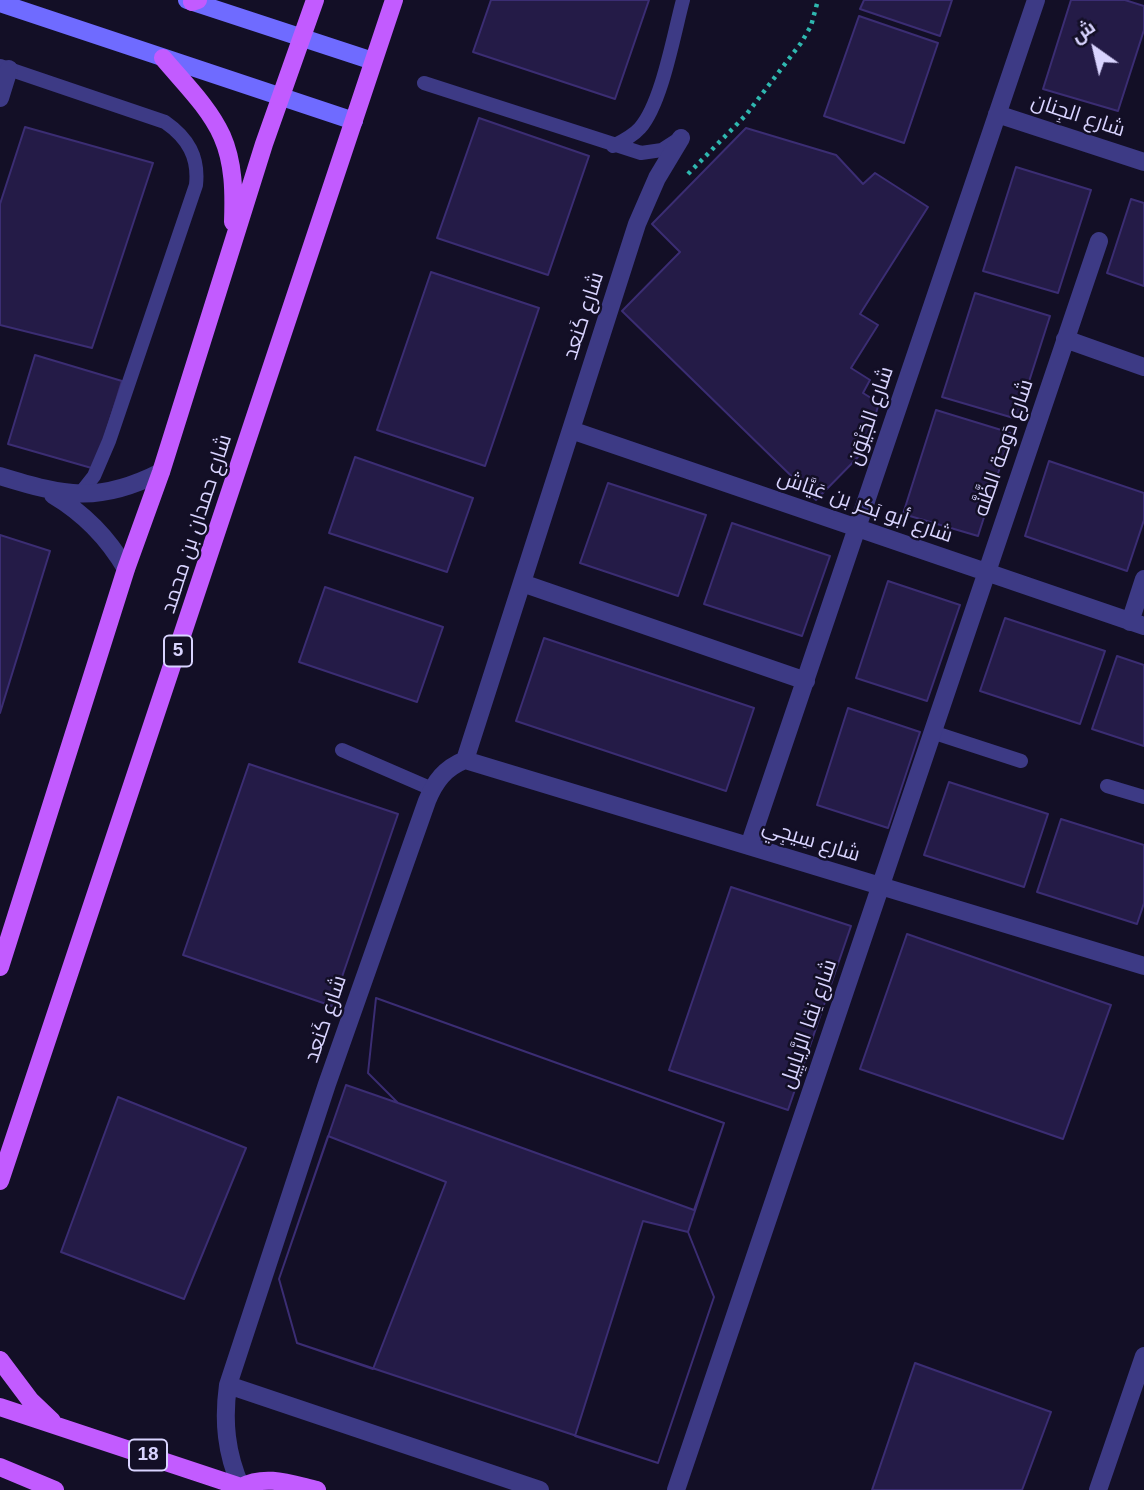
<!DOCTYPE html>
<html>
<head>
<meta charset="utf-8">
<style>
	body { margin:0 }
	#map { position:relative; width:1144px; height:1490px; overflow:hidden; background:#130f26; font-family:Helvetica,Cairo,sans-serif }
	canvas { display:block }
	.north { position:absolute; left:1060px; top:14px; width:70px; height:70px; -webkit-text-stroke:5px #130f26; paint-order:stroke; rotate:326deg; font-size:19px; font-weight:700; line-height:28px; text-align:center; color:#d9d4ff }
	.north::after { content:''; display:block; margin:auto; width:24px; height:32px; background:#d9d4ff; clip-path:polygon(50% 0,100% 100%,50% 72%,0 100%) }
</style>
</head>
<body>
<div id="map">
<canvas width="1144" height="1490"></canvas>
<div class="north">ش</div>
</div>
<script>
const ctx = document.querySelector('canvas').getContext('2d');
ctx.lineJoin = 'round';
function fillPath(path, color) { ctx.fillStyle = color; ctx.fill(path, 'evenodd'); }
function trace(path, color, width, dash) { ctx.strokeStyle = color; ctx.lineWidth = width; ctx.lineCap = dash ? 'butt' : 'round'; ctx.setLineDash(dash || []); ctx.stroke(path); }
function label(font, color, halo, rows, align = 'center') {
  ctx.font = font + ' Helvetica,Cairo,sans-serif'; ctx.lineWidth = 5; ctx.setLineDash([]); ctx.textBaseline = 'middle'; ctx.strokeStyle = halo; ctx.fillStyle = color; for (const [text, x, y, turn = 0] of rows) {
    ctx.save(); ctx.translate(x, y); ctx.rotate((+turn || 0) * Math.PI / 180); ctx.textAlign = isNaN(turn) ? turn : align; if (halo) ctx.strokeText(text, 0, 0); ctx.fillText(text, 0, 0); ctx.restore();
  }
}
const building = new Path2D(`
	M491 0H649L615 99 473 52Z
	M864 0H952L940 36 860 9Z
	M1071 0H1125L1144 6V30L1118 111 1043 89Z
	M859 16 938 43 904 143 824 116Z
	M479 118 589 156 548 275 437 238Z
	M25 127 153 163 92 348 0 325V204Z
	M746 128 836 155 863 184 875 173 928 207 860 314 878 325 851 368 870 380 863 393 879 403 865 450 816 500 622 311 680 252 652 224Z
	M1016 167 1091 190 1058 293 983 271Z
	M1131 199 1144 203V286L1107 273Z
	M431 272 539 308 485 466 377 430Z
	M975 293 1050 316 1017 419 942 397Z
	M35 355 122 381 95 469 8 444Z
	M936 410 1011 433 978 536 903 514Z
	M355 457 473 498 447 572 329 533Z
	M1049 461 1144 493V520L1127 571 1025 536Z
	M608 483 706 515 678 596 580 563Z
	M732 523 830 556 802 636 704 604Z
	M0 535 50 551 0 713Z
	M888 581 960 605 927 701 856 678Z
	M325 587 443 627 417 702 299 662Z
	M1005 618 1105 651 1080 724 980 691Z
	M544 638 754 708 726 791 516 721Z
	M1117 656 1144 665V746L1092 729Z
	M848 708 920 732 888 828 817 805Z
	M249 764 398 814 332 1006 183 955Z
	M949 782 1048 814 1024 887 924 855Z
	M1061 819 1144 845V903L1137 924 1037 892Z
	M731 887 851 926 788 1110 669 1070Z
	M907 934 1111 1005 1063 1139 860 1069Z
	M376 998 724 1123 688 1232 714 1297 658 1463 297 1343 279 1279 346 1085 398 1103 368 1073Z
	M376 998 724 1123 694 1210 398 1103 368 1073Z
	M118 1097 246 1148 184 1299 61 1252Z
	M328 1136 446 1182 373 1369 297 1343 279 1279Z
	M643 1221 688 1232 714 1297 658 1463 575 1436Z
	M915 1363 1051 1412 1022 1490H872Z`);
fillPath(building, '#241b47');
trace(building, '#3b2d73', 2);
trace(new Path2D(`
	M688 174 746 115 801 43 811 26 818 0`), '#2fb8b0', 4.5, [3.5, 5]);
trace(new Path2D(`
	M0 66 165 122C188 138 199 157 196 185L109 441 94 476 79 495
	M424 83 641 153 662 150 679 139
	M613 146C623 141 633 136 640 128 662 103 674 33 683 0
	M932 732 1021 761
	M342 750 432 789
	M1107 786 1144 797`), '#3d3a85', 14);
trace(new Path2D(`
	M0 98 9 69
	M997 114 1144 162
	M1065 339 1144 367
	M571 430 1144 626
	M0 476C65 496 98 504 161 472
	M53 495C85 514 108 538 126 569
	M522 583 806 681
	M1130 622 1144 579
	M465 760 1144 966
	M749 846 1036 0
	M228 1385 540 1490
	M241 1487C226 1453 223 1421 228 1385L327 1084 427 801C435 781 445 768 465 760L637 224 657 178 681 138
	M676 1490 1099 241
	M1098 1490 1144 1356`), '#3d3a85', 18);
trace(new Path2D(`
	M187 0 373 61
	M0 3 354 121`), '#6f6bff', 18);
trace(new Path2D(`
	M192 2 198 0
	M163 58C183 82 209 107 222 136 234 163 234 193 233 222
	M0 967 126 569 161 472 264 144 315 0
	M0 1181 394 0
	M0 1360 30 1400 52 1421
	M0 1407 241 1487 243 1490
	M0 1467 55 1490
	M241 1487C266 1474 291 1484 317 1490`), '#c25bff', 18);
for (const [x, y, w] of [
	[178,651,28],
	[148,1455,38]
]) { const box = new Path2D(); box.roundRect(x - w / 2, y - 15.5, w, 31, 5); ctx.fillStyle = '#130f26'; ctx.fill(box); trace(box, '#d9d4ff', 2); }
label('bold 19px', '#d9d4ff', null, [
	["5",178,651],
	["18",148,1455]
]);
label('21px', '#d9d4ff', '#130f26', [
	["شارع الجِنان",1078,116,18],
	["شارع كَنعد",584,316,-72],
	["شارع الجَيْوَن",871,416,-71],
	["شارع دَوحة الظَّنَّه",1004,448,-71],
	["شارع أبو بَكر بن عَيَّاش",865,507,19],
	["شارع حمدان بن محمد",197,524,-72],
	["شارع سِيجِي",811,841,17],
	["شارع كَنعد",326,1019,-71],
	["شارع نِقا الرَّيايِيل",809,1024,-71]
]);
</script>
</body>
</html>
